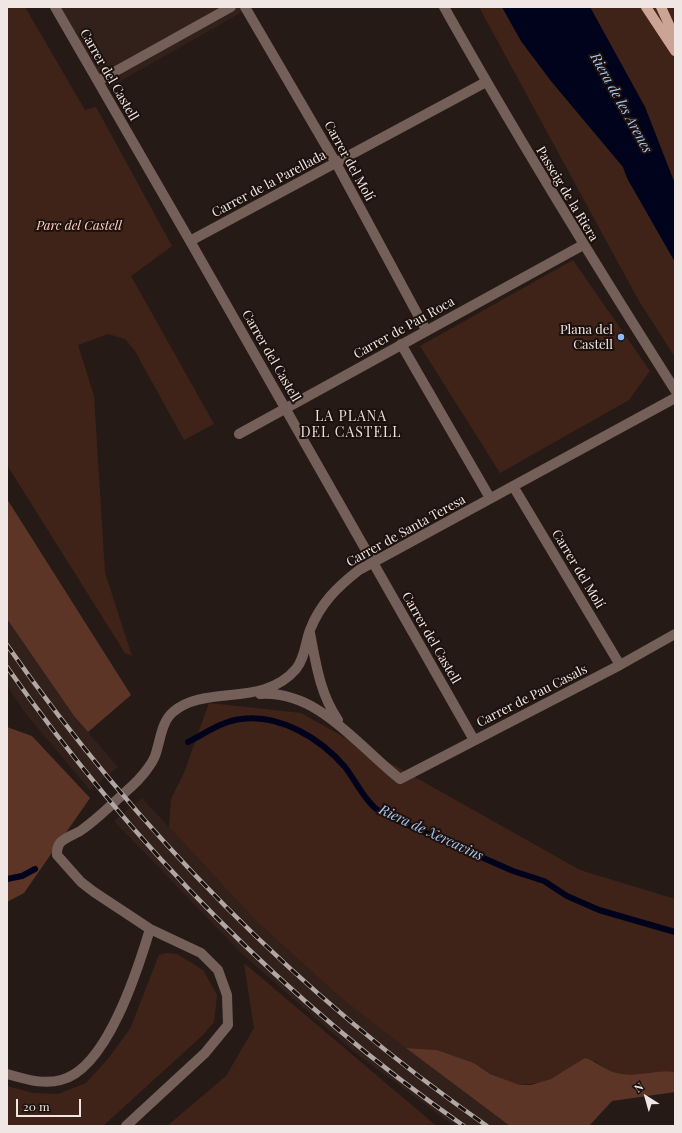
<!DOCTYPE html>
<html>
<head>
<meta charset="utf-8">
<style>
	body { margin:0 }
	#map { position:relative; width:682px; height:1133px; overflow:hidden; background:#261a16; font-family:"Playfair Display",serif }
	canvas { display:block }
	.frame { position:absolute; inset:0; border:8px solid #f0e7e5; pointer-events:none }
	.north { position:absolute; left:626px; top:1077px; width:40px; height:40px; -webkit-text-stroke:3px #1c110d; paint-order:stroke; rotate:323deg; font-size:11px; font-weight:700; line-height:16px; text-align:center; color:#f0e7e5 }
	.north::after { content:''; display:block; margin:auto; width:14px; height:18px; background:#f0e7e5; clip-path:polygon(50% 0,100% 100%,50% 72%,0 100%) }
	.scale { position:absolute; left:16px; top:1099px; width:65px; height:18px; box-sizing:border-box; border:2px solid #f0e7e5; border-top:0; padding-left:5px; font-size:12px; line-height:14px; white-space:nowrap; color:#f0e7e5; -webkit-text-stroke:3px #1c110d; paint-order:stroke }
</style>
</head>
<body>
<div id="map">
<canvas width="682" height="1133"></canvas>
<div class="frame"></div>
<div class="north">N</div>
<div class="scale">20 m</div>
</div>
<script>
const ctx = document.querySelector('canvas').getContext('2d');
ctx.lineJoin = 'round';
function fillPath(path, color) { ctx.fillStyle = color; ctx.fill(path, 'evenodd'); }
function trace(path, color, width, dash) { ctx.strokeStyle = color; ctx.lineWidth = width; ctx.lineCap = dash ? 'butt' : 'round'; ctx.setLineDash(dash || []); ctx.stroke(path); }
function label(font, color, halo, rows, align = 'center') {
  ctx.font = font + ' "Playfair Display",serif'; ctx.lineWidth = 4; ctx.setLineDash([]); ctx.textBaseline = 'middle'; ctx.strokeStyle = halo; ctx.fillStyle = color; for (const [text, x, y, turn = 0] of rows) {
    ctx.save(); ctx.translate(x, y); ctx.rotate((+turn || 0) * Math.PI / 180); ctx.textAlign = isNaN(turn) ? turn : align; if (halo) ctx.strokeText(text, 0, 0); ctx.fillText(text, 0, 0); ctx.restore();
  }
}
fillPath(new Path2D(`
	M51 7H251L110 87 98 81Z
	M7 619 74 716 118 767 90 790 25 713 7 686Z
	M142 798 255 920 341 998 510 1126H454L353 1051 241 953 114 821Z`), '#32201a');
fillPath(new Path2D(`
	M7 7H25L85 110 96 107 172 246 131 276 214 424 184 440 135 351 125 339 108 334 78 345 94 396 105 573 132 656 125 653 7 465Z
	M479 7H502L521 41 551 81 623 167 627 178 675 262V357L639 301Z
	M590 7H675V184L645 107Z
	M573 260 650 371 629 400 500 473 420 346Z
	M209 703 301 713 580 870 675 899V1072C656 1069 629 1079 613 1073 607 1070 601 1065 595 1061L541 1083 520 1085 490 1074 474 1063 437 1050 406 1048 341 998 255 920 169 827 171 799 184 773Z
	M166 953 177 954 203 970 217 995 214 1022 203 1035 103 1126H7V1086L33 1093 58 1094 86 1083 107 1060 130 1029 159 955Z
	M244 963 433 1123 437 1126H167L226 1076 254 1028Z`), '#402318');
fillPath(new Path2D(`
	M7 499 131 695 88 732 74 716 7 619Z
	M7 727 32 736 90 798 24 893 7 902Z
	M406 1048 437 1050 474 1063 490 1074 520 1085H531L551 1079 585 1058C598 1062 608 1073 622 1074 640 1077 657 1069 675 1072V1092L612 1101 589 1126H510Z`), '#5d3527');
fillPath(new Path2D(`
	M502 7H590L645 107 675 184V262L627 178 623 167 551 81 521 41Z`), '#00031b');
trace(new Path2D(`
	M188 742C204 734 222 721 241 719 280 714 320 738 345 767 355 780 362 796 374 807 378 811 386 814 392 818L513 871 544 881 567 896 599 910 675 932
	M7 879 22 876 35 869`), '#00031b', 6);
trace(new Path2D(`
	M55 7 190 241 474 740
	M245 7 336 163 426 330
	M444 7C517 137 595 264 675 390
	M98 81 231 7
	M190 241 486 82
	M401 344 490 498
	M239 434 583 245
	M513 486 620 665
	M310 633C316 664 320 694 338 720
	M260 694C318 690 358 746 400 779L620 665 675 634
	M7 1074C25 1079 43 1085 61 1080 107 1069 138 969 150 929
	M126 1126 205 1053 228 1025 227 995 218 970 201 953 150 929 94 892 81 882 57 855C57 850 57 847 60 843 65 837 77 834 83 829 100 817 115 801 131 787 139 780 151 766 155 756 160 743 161 722 173 712 205 684 263 708 296 669 305 658 305 643 310 630 320 604 337 587 359 570L675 398`), '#746059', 10);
trace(new Path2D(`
	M646 7 675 51
	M661 7 675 38`), '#cca495', 10);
const rail = new Path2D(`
	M7 645C137 831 300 996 487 1126
	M7 667C131 844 286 1002 464 1126`);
trace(rail, '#b1a7a4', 4.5);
trace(rail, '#1c110d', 3, [9]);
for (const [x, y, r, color] of [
	[621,337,4,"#8eb9fc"]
]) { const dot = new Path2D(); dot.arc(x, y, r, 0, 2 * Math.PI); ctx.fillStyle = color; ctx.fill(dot); trace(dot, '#1c110d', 1.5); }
label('13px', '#f0e7e5', '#1c110d', [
	["Carrer del Castell",109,75,60],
	["Carrer del Molí",349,161,61],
	["Carrer de la Parellada",269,184,-28],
	["Passeig de la Riera",567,194,59],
	["Carrer de Pau Roca",404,328,-29],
	["Carrer del Castell",271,356,60],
	["Carrer de Santa Teresa",406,531,-29],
	["Carrer del Molí",578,569,59],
	["Carrer del Castell",431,638,60],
	["Carrer de Pau Casals",532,696,-27]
]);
label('italic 13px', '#fccfc0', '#1c110d', [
	["Parc del Castell",79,226]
]);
label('13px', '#f0e7e5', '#1c110d', [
	["Plana del",613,330],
	["Castell",613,345]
], 'right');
label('italic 14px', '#aac8f7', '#1c110d', [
	["Riera de les Arenes",621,103,61],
	["Riera de Xercavins",431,833,25]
]);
ctx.letterSpacing = '1px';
label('14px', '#eeddd8', '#1c110d', [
	["LA PLANA",351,417],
	["DEL CASTELL",351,433]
]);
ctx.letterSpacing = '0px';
</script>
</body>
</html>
